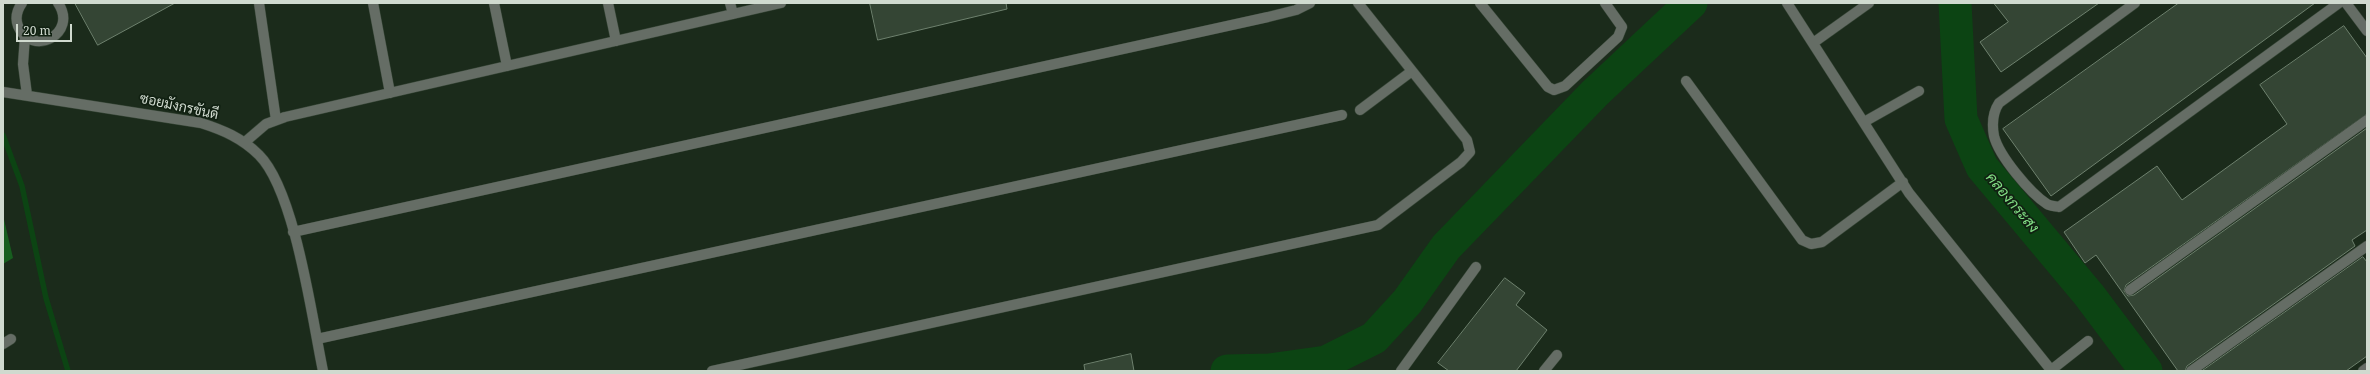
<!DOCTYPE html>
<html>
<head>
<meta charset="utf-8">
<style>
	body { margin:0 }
	#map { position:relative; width:2370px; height:374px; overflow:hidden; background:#1b2b1b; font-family:"Noto Serif",serif }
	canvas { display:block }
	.frame { position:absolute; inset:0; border:4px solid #d0dacf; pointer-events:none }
	.scale { position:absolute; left:16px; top:24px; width:56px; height:18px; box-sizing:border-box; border:2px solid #d0dacf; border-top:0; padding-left:5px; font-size:12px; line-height:14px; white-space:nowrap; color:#d0dacf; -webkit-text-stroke:3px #112112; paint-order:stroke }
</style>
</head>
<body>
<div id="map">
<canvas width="2370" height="374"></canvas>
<div class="frame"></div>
<div class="scale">20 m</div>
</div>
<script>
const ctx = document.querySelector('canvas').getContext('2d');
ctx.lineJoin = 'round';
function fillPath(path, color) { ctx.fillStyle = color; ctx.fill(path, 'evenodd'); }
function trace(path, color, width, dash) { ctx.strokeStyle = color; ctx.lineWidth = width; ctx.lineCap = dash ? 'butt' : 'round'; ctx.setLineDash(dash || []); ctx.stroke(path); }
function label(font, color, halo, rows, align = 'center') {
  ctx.font = font + ' "Noto Serif",Sarabun,serif'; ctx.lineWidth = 3.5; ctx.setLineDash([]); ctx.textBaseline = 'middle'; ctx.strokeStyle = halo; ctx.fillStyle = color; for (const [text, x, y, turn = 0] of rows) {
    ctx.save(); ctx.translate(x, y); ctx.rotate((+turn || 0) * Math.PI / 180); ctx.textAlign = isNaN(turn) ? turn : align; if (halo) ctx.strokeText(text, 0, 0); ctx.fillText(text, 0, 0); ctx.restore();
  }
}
fillPath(new Path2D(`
	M3 215 13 258 3 264Z`), '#175e1f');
trace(new Path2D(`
	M3 135 22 186 46 298 68 371`), '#0c4413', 5.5);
trace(new Path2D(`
	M1955 3 1961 119 1982 167 2089 295 2146 371
	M1227 371 1269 370 1326 362 1374 338 1407 302 1446 247 1595 93 1691 3`), '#0c4413', 33);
const building = new Path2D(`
	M75 3H175L98 45Z
	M870 3H1006L1007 9 878 40Z
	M1994 3H2099L2001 72 1980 42 2008 22Z
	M2179 3H2315L2051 196 2003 129Z
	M2344 26 2367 58V114L2126 285 2124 291 2128 296 2134 295 2367 128V230L2352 240 2355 246 2187 366 2185 371H2178L2096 255 2085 263 2064 232 2157 166 2182 200 2287 124 2260 85Z
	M2363 257 2367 262V356L2346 371H2202Z
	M1505 278 1525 293 1516 305 1547 330 1516 371H1449L1438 363Z
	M1131 354 1134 371H1085L1084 365Z`);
fillPath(building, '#344534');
trace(building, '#6e816e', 1);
const minor = new Path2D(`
	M22 3C17 10 15 18 18 26 31 58 79 34 58 3
	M259 3 276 120
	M373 3 390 93
	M494 3 507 66
	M608 3 616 41
	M730 3 733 14
	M1480 3 1548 87 1554 90 1565 86 1618 37 1622 27 1605 3
	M1787 3 1909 193 2051 370
	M2135 3 1999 103C1993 112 1992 125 1994 136 1999 156 2030 193 2047 204 2050 206 2055 206 2059 207L2339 3
	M2346 3 2367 31
	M25 36 23 64 27 95
	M1813 43 1869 3
	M1686 81 1802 240 1811 244 1822 242 1903 182
	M3 92 201 123C223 130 242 138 259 155 295 191 312 318 323 371
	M1360 110 1412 71
	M1864 122 1919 91
	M245 142 266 124 285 117 781 3
	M293 232 1268 17 1296 10 1310 3
	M2130 290 2367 120
	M317 339 1342 115
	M3 344 11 339
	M712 371 1378 225 1461 162 1470 152 1467 140 1358 3
	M1401 371 1476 267
	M1544 371 1557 355
	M2050 371 2088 341
	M2191 371 2367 246
	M2363 371 2367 368`);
trace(minor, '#384738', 11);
trace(minor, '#656d65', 10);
label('14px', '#d0dacf', '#112112', [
	["ซอยมังกรขันดี",179,107,12]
]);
label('italic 15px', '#81dd84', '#112112', [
	["คลองกระสง",2012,203,50]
]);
</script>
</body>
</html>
